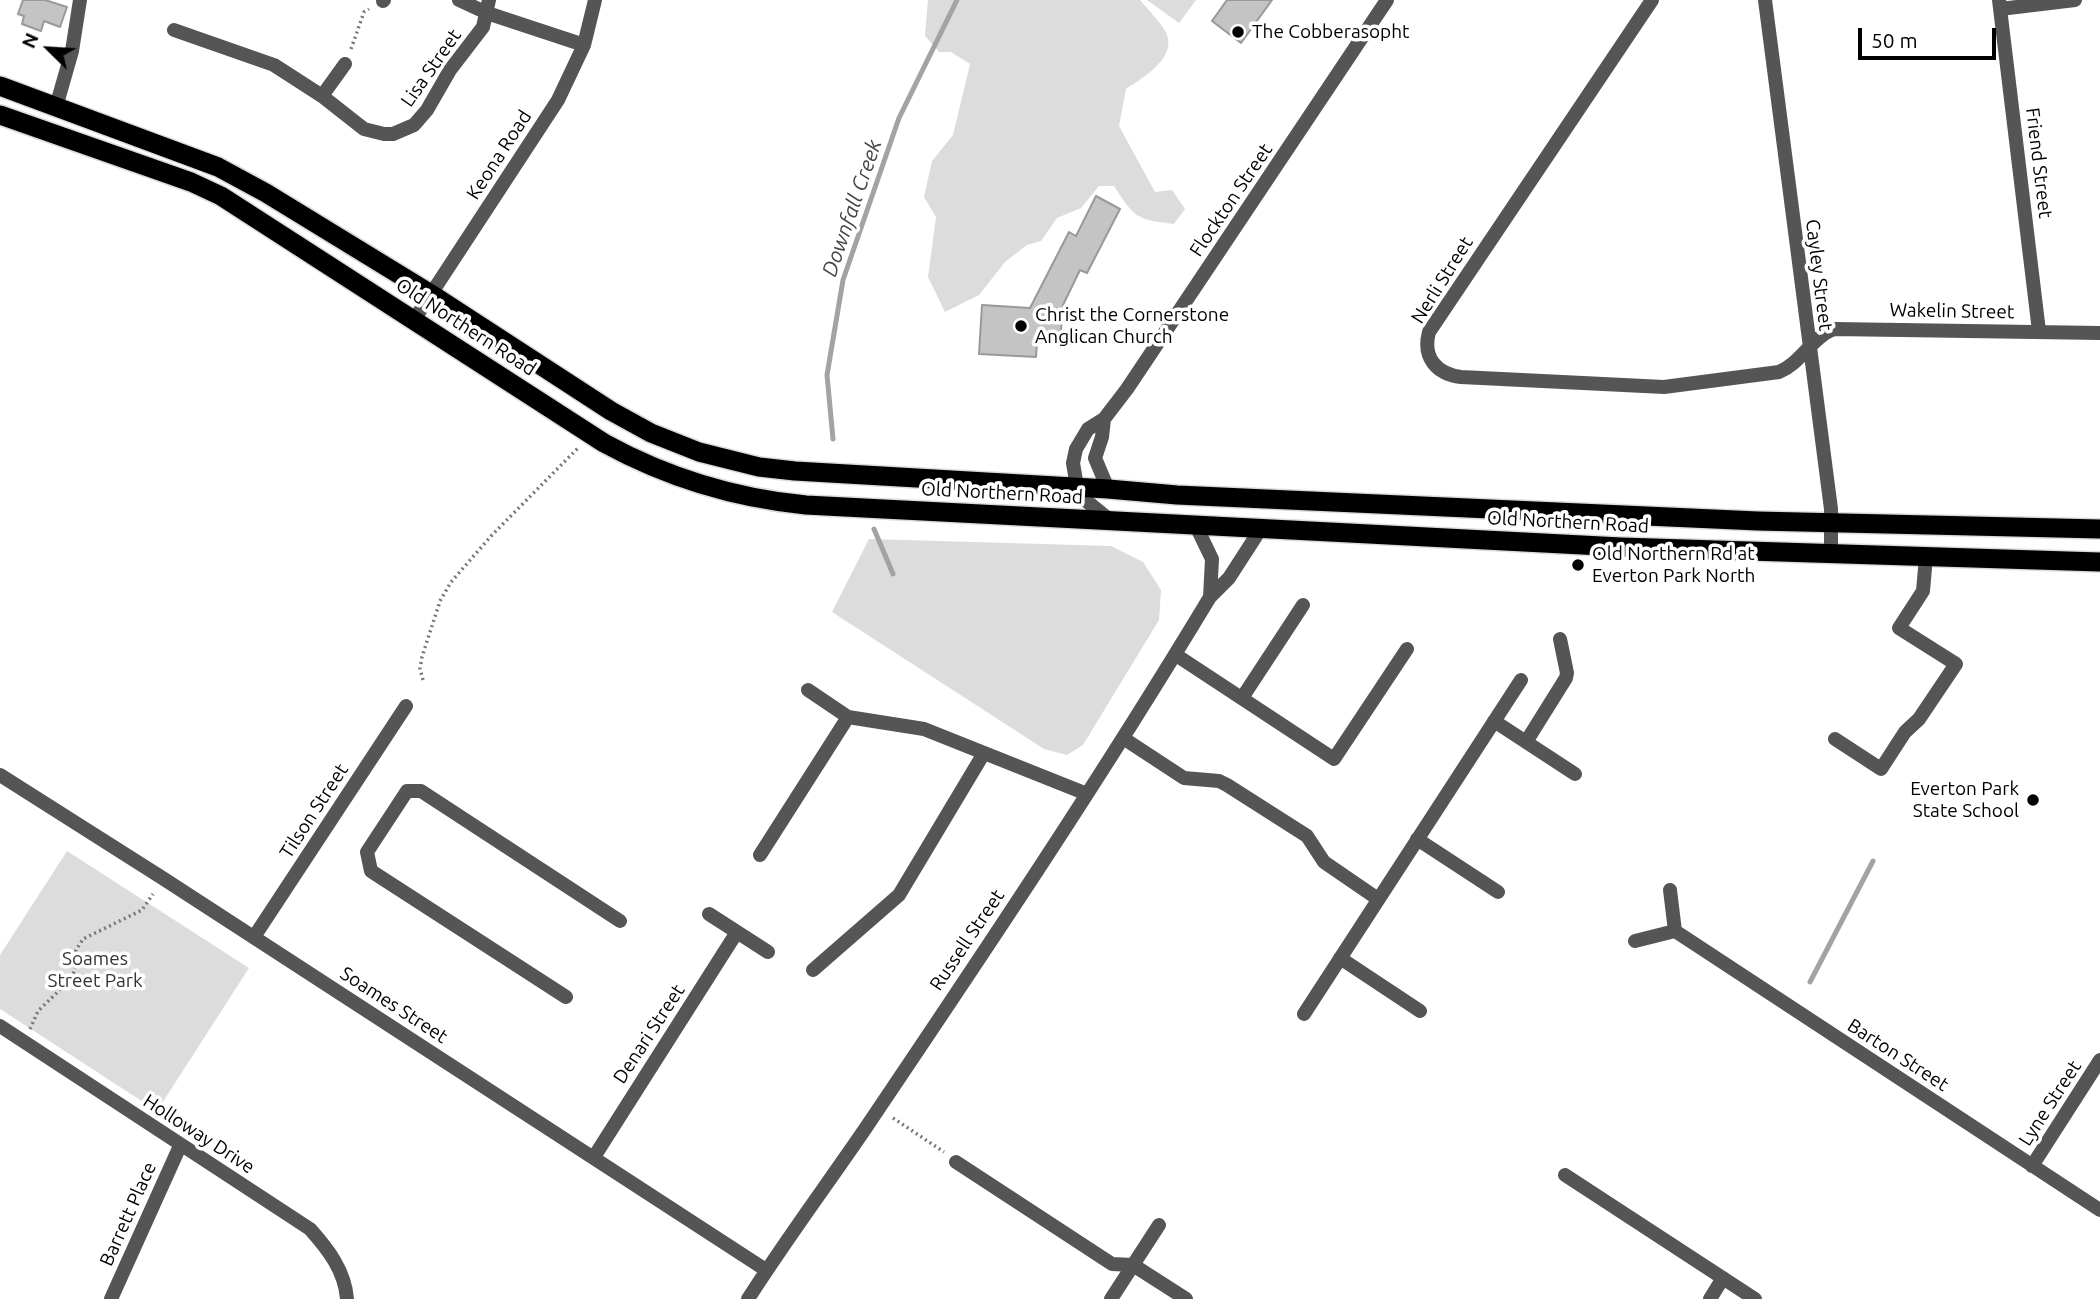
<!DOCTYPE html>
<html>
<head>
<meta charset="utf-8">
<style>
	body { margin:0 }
	#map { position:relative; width:2100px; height:1299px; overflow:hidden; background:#fff; font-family:Ubuntu,sans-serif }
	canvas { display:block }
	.north { position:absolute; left:14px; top:14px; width:70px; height:70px; -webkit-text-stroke:5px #fff; paint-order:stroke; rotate:294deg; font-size:19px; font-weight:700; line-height:28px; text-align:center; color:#000 }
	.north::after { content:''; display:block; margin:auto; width:24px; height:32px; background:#000; clip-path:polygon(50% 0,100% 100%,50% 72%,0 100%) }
	.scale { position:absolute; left:1858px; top:28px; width:138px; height:32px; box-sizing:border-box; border:4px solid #000; border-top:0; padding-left:9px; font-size:21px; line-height:24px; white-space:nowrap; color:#000; -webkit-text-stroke:5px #fff; paint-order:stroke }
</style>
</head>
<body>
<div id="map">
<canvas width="2100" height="1299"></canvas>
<div class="north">N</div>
<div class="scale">50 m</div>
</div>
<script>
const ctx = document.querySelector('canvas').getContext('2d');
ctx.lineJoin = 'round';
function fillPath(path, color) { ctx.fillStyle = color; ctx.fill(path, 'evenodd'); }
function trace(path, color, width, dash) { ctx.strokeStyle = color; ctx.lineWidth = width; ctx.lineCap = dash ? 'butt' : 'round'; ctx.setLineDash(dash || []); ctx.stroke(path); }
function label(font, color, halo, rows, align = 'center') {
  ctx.font = font + ' Ubuntu,sans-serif'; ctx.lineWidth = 7; ctx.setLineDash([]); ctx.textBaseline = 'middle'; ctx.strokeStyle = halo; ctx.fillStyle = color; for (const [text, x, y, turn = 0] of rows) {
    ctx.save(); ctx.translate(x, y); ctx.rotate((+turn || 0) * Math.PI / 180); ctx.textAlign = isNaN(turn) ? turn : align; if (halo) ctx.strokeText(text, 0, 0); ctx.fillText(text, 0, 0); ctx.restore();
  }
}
fillPath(new Path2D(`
	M928 0H1140C1148 10 1159 20 1165 31 1180 56 1143 78 1126 89L1119 126 1155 192 1172 190 1185 209 1174 224C1135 219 1135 218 1114 186H1099L1081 208 1057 218 1041 241 1027 245 1005 262 979 295 945 312 928 277 936 217 924 197 932 161 953 135 970 64 951 52H939L925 36Z
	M1147 0H1196L1179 23Z
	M869 539 1111 546 1143 562 1161 590 1159 620 1083 745 1067 755 1044 749 832 612Z
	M67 851 249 968 157 1111 0 1009V955Z`), '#dcdcdc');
trace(new Path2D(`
	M833 439 827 375 843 280 899 118 957 0
	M874 529 893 574
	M1810 982 1873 861`), '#a3a3a3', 5);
const building = new Path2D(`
	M23 0H45L67 7 60 27 44 21 41 31 22 24 24 16 18 14Z
	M1227 0H1272L1241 43 1212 21Z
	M1096 196 1120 209 1087 273 1080 270 1063 305 1060 343 1037 342 1036 357 979 354 982 305 1030 308 1069 232 1076 236Z`);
fillPath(building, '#c4c4c4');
trace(building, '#999', 2);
const trunk = new Path2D(`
	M0 86 218 167 266 193 431 294 611 411 651 433 699 452 759 467 795 471 1108 489 1177 495 1758 521 2100 529
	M0 115 191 182 221 196 604 443C668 478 733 498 806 505L1621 547 2100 562`);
trace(trunk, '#dbdbdb', 22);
trace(new Path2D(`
	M351 49 364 12 369 9
	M423 680 420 669 422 657 440 601 451 582 492 535 578 448
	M30 1029 38 1011 70 980 75 970 76 950 83 939 142 910 153 894
	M893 1118 944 1152`), '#777', 3.5, [2, 3.5]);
trace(new Path2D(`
	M459 0 487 13 584 45
	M1652 0 1429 332C1422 358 1437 374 1461 377L1664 387 1779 372C1801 363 1812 337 1834 329L2100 333
	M1765 0 1831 509V555
	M1999 0 2039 331
	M383 1 384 0
	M2000 9 2075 0
	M174 30 274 65 322 96 364 129 384 134H393L414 125 427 110 450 70 483 27 489 0
	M322 96 345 64
	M56 107 72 51 80 0
	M414 320 558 100 584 45 595 0
	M1196 526 1212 559 1210 597
	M1176 655 1334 759 1407 649
	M808 690 848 717 924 729 1087 794
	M1242 698 1303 605
	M1494 721 1575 774
	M1123 738 1184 778 1219 781 1227 785 1307 836 1324 862 1378 899
	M1835 739 1881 769 1905 732 1919 719 1956 664 1899 628 1923 591 1926 557
	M1526 742 1566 678 1567 673 1560 639
	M0 775 164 879 766 1270
	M1417 839 1498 892
	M760 855 848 717
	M709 914 768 952
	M1675 931 2100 1210
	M254 937 406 706
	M1635 941 1675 931 1670 890
	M1340 958 1420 1011
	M813 970 899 895 984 753
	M566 997 371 871 367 852 407 791H421L620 921
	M1304 1014 1521 680
	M0 1026 310 1229C328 1249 345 1271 347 1299
	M594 1157 737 932
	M956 1162 1112 1264 1133 1265 1186 1299
	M2032 1166 2100 1060
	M1565 1175 1755 1299
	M111 1299 180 1146
	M748 1299C785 1241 826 1186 865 1129 983 954 1101 778 1210 597L1229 578 1260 530
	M1111 1299 1159 1225
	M1710 1299 1723 1278`), '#555', 14);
trace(new Path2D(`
	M1104 419 1102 437 1095 458 1108 489
	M1111 521 1084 499 1077 487 1073 463 1076 449 1088 429 1104 419 1127 389 1387 0`), '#555', 14);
trace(trunk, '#000', 19);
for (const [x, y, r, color] of [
	[1238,32,7,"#000"],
	[1021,326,7,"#000"],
	[1578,565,7,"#000"],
	[2033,800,7,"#000"]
]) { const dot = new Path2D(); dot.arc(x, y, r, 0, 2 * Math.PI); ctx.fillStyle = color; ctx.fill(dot); trace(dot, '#fff', 2.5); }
label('19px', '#000', '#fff', [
	["The Cobberasopht",1252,32],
	["Christ the Cornerstone",1035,315],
	["Anglican Church",1035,337],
	["Old Northern Rd at",1592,554],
	["Everton Park North",1592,576],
	["Everton Park",2019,789,"right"],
	["State School",2019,811,"right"]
], 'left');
label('19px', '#000', '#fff', [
	["Lisa Street",431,68,-55],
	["Keona Road",499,155,-57],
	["Friend Street",2039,163,83],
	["Flockton Street",1231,200,-56],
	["Cayley Street",1819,275,83],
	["Nerli Street",1442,280,-58],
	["Wakelin Street",1952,311,1],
	["Old Northern Road",466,327,33],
	["Old Northern Road",1002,493,3],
	["Old Northern Road",1568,522,3],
	["Tilson Street",314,811,-57],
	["Russell Street",967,940,-56],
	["Soames Street",394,1005,33],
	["Denari Street",649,1034,-57],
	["Barton Street",1898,1055,33],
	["Lyne Street",2050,1103,-57],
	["Holloway Drive",199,1134,33],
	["Barrett Place",128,1214,-66]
]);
label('19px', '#333', '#fff', [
	["Soames",95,959],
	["Street Park",95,981]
]);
label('italic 21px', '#444', '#fff', [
	["Downfall Creek",852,208,-71]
]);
</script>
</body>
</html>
